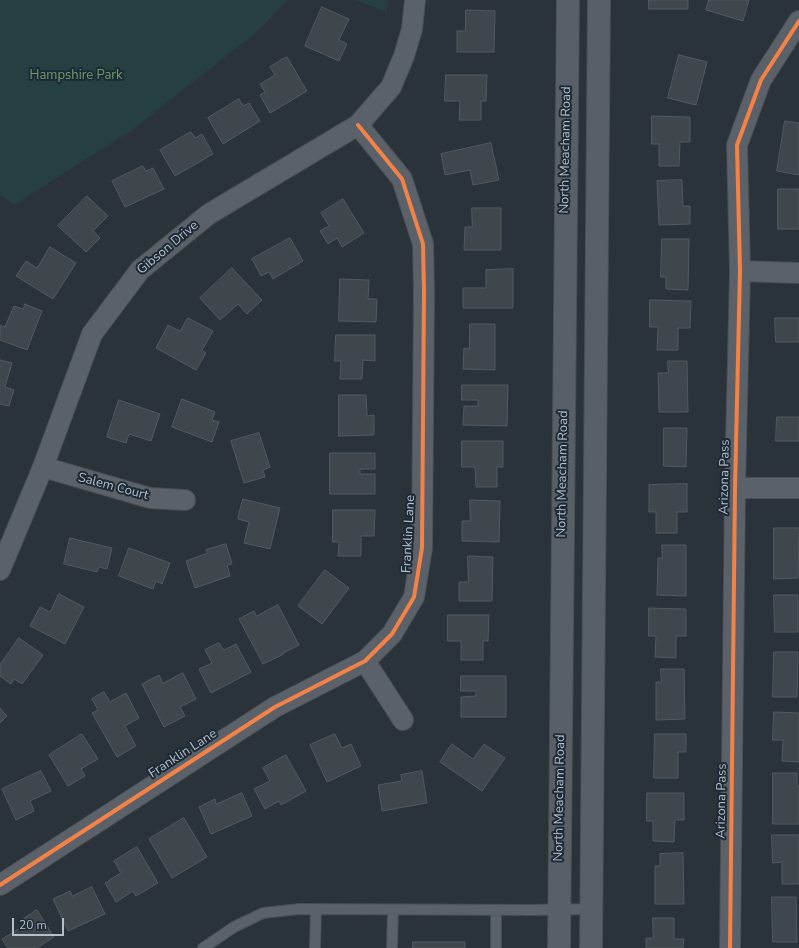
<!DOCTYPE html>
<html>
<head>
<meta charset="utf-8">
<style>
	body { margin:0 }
	#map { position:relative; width:799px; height:948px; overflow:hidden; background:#2a323a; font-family:"Nunito Sans",sans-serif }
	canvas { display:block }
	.scale { position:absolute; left:12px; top:918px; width:52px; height:18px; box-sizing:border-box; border:2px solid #b4bfcb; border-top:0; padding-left:5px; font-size:12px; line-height:14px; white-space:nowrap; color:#b4bfcb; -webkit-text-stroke:3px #1d2a36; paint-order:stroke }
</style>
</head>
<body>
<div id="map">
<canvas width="799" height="948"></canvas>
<div class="scale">20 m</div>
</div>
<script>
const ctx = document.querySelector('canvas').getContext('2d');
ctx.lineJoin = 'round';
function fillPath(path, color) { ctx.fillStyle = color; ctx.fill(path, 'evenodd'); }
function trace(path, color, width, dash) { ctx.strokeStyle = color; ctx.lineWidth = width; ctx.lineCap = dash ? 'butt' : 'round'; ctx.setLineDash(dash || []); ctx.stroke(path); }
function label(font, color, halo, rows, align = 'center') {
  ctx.font = font + ' "Nunito Sans",sans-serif'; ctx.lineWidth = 4; ctx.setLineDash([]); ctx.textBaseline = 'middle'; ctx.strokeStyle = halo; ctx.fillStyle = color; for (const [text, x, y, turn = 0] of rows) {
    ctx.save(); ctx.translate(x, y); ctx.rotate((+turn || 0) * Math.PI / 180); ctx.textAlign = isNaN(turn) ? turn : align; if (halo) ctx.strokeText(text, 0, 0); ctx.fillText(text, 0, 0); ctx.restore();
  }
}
fillPath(new Path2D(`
	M0 0H288L257 32 132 130 14 205 0 195Z
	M355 0H388L387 12Z`), '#264041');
const building = new Path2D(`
	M649 0H688V9H649Z
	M709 0H749L743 21 706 10Z
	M322 7 349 19 339 40 347 44 339 61 305 46Z
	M466 10 495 11 494 52H457V31H465Z
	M679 55 707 62 696 105 668 98Z
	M287 57 307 91 270 113 260 95 265 92 260 84 275 75 270 67Z
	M446 75H487L486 101H481V120H459L460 101H445Z
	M239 99 243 106 249 103 260 121 223 144 208 118Z
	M652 116 690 117V142H680L679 166H659V144H652Z
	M785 121 799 123V175L777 171Z
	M191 132 195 138 202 134 213 154 175 176 160 150Z
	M491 143 499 180 473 185 470 170 445 175 441 154Z
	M143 166 146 171 153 168 164 189 125 207 112 181Z
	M682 180 683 206H690V224L659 225 657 181Z
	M778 189H799V229H778Z
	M87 196 108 216 93 231 100 238 86 252 58 226Z
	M343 199 364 233 342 247 337 238 328 244 320 231 329 226 321 213Z
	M472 208H501V250H464L465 227H472Z
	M290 238 303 261 273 279 269 272 261 276 252 259Z
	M662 239H689L688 290 666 289V277H661Z
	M50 247 76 263 53 299 16 276 26 261 37 268Z
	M232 268 262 300 247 314 238 304 220 320 200 298Z
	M513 269V308H463V288H486V270Z
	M340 279 369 280 368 299H377L376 322 339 321Z
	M650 300 691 301 690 328H678V350H657L658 327H650Z
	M25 304 42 311 27 350 0 340V325L5 327 14 306 23 309Z
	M188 318 213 331 202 350 206 353 196 370 156 348 168 325 180 331Z
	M775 318H799V342H776Z
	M470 324H495V370L463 369 464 348 469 349Z
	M336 335H375V361L363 360 362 379H340L341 361H335Z
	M0 360 12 363 5 387 14 390 9 406 0 404Z
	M668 361H687L688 412H659L658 373H668Z
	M462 385H508L507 426 463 425 464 406H478V400H462Z
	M339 395H366L367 416 374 415V435L339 436Z
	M182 399 215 412 212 420 219 422 212 442 172 427Z
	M119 400 160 414 151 441 129 434 126 443 107 437Z
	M777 417H799V441H776Z
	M664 428H687L686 467 664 466Z
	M259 433 270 467 263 470 265 477 244 483 231 441Z
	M462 441H503V467H497V487H476L475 467H462Z
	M330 453H375V469H360V474H375V494H330Z
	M687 484V512H677V533H656V512H649V485Z
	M243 499 280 508 270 549 244 543 249 522 238 519Z
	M470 500 500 501 499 542 462 541V521H470Z
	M333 510H375L374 536H361V556H338L339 542H333Z
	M774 528H799L798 578 774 579Z
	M70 538 112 548 107 569 99 567 97 572 64 564Z
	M226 544 232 564 227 565 230 576 195 588 186 561 208 553 206 550Z
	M662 545H686V596L657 595 658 558H662Z
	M129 548 170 563 162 584 156 581 153 589 119 576Z
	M468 556 493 557 492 601H459V582H468Z
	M325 570 349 588 322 624 298 606Z
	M59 594 84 607 65 644 30 626 40 607 50 612Z
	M774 595H798V632H775Z
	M278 605 299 645 283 653 284 654 263 664 239 619 254 611 256 616Z
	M649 608 686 609V636H676V658L655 657 656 636H649Z
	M448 615H489L488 641H483V660H461V641H448Z
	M19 638 43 655 22 684 14 679 11 684 0 676V665Z
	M219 643 224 650 236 644 251 672 211 693 199 669 212 663 205 650Z
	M774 652H798L797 697H773Z
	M661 669H684L685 719 656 720V682H661Z
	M183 673 196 699 180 707 185 716 164 727 142 684 159 675 163 683Z
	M461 676H506V717H461V697L476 696V691H461Z
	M104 692 110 702 126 693 139 718 125 726 136 746 117 757 92 713 98 710 92 699Z
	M0 708 7 716 0 723Z
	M774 712 799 713V762L782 761 783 740H773Z
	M82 734 98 759 81 769 85 776 68 786 49 755Z
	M335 734 342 748 351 744 361 766 327 782 310 745Z
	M655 734H686V752H678V778H654Z
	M452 744 473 759 484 744 505 758 482 791 440 762Z
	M286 755 306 791 281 805 279 801 265 809 254 789 270 781 263 768Z
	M41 771 51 791 30 801 34 811 16 820 2 789Z
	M422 771 427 803 382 811 378 785 402 781 401 775Z
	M773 773H797V786H799V824H773Z
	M242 793 252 816 211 834 199 807 215 799 216 804Z
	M647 793H684V820H675L674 842 653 841V821H647Z
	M184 818 207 857 172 878 149 839Z
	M772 835H799V884H782V862L773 863Z
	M137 847 158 883 136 896 133 891 116 902 105 883 121 873 114 861Z
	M683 853 684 904H655V866H660V854Z
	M92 887 105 914 68 931 53 899 70 891 72 896Z
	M772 897H796L797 942H773Z
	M37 910 54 937 37 948H8L2 939 25 925 22 920Z
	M653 918H674V939H684L683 948H646V938H653Z
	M413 942H465V948H413Z`);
fillPath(building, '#3f474d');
trace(building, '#525a61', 1);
const service = new Path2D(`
	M203 948 234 927 263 913 299 909 532 910 591 909
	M315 948 316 909
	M392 948 393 910
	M496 948V910`);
const minor = new Path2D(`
	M740 271 799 273
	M43 467 150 498 185 500
	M735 488H799
	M0 570 43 467 92 334 140 270 209 214 358 125 391 87 404 56 412 29 415 0
	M365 661 403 720
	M0 885 275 707 365 661 392 634 414 597 422 548 424 293 423 244 402 179 358 125
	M730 948 735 488 740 271 737 145 761 80 799 21`);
const secondary = new Path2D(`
	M559 948 568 0
	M591 948 599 0`);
trace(service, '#494e54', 12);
trace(minor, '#494e54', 22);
trace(secondary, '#494e54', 24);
trace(service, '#5b6168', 10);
trace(minor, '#5b6168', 20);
trace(secondary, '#595f66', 22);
trace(new Path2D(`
	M0 885 275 707 365 661 392 634 414 597 422 548 424 293 423 244 402 179 358 125
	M730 948 735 488 740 271 737 145 761 80 799 21`), '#f48246', 4);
label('13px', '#6a9e70', '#1d2a36', [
	["Hampshire Park",76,76]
]);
label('13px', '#b4bfcb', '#1d2a36', [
	["North Meacham Road",566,150,-89],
	["Gibson Drive",168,248,-40],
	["North Meacham Road",563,474,-89],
	["Arizona Pass",725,477,-89],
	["Salem Court",113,487,15],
	["Franklin Lane",409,534,-87],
	["Franklin Lane",183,754,-33],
	["North Meacham Road",560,798,-89],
	["Arizona Pass",722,801,-89]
]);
</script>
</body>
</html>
